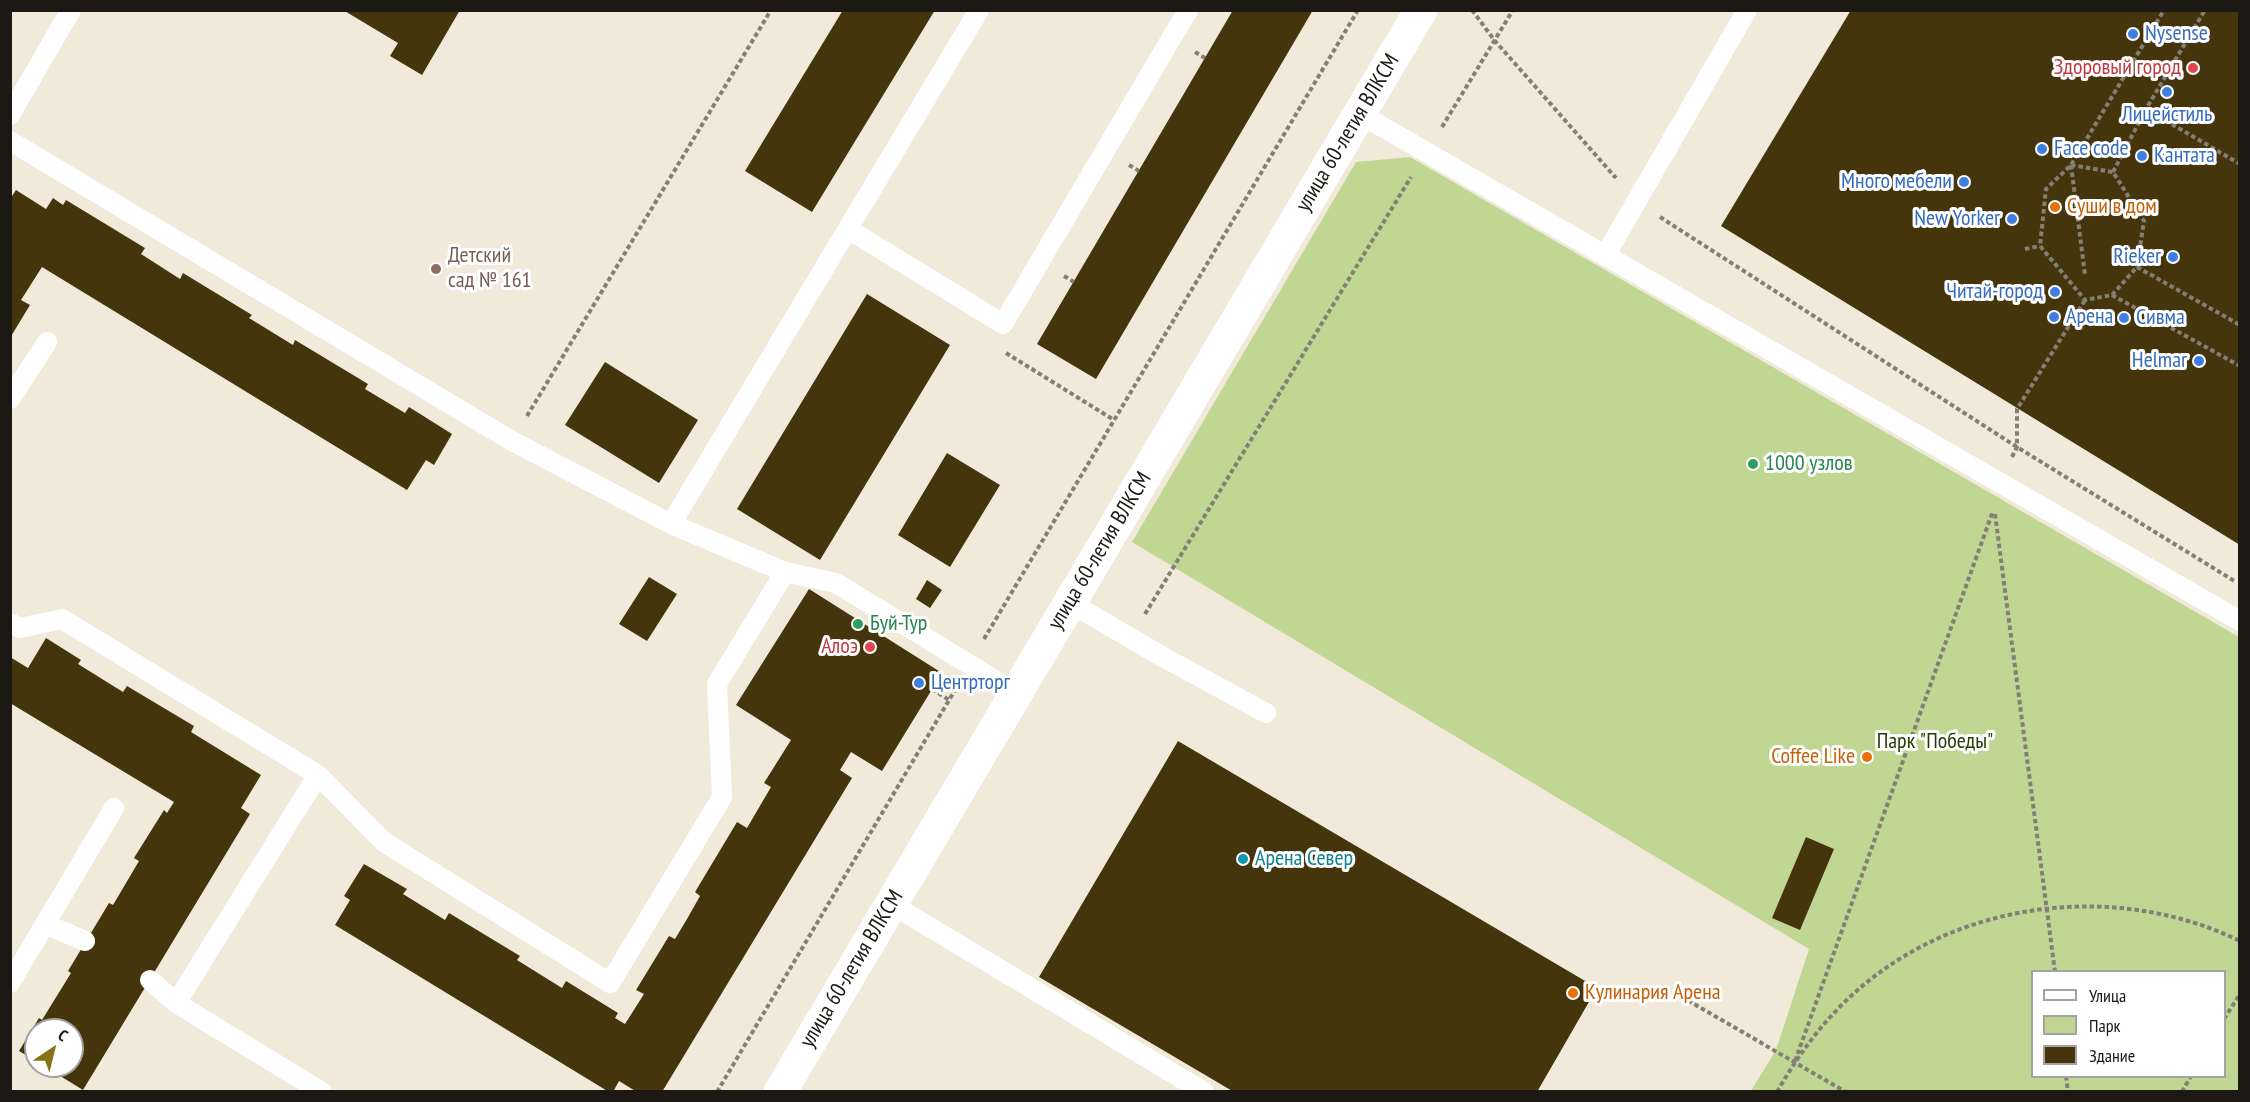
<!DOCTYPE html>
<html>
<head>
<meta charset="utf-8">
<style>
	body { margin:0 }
	#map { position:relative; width:2250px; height:1102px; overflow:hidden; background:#f1eada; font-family:"PT Sans Narrow",sans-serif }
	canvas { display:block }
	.frame { position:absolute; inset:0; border:12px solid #1c1914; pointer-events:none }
	.legend { position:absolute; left:2031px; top:970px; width:195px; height:108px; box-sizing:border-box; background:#fff; border:2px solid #a4a3a1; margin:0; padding:8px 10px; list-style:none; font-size:18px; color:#1c1914 }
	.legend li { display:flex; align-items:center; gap:12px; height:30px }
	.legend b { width:30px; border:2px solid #a4a3a1 }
	.north { position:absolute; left:24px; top:1018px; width:60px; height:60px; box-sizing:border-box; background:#fff; border:2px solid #a4a3a1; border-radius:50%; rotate:35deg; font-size:16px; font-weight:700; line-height:24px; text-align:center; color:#1c1914 }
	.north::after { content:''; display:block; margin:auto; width:21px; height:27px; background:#887417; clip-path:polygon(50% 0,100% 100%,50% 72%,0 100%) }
</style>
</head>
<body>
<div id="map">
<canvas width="2250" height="1102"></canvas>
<div class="frame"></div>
<ul class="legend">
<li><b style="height:8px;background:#fff"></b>Улица</li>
<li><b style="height:16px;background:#c0d794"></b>Парк</li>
<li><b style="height:16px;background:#45350d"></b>Здание</li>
</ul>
<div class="north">С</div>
</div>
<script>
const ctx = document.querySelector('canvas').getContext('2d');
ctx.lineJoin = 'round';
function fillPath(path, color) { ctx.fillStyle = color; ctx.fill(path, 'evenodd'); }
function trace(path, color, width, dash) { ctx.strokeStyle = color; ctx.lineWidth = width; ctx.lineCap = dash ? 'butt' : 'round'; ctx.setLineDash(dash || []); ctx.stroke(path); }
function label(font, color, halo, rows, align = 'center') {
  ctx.font = font + ' "PT Sans Narrow",sans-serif'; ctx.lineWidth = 6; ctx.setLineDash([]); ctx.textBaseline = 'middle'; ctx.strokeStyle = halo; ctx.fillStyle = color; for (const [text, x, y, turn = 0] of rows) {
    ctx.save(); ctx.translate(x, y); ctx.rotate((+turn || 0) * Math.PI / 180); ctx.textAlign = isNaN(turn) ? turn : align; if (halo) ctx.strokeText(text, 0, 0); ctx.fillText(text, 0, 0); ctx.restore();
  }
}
fillPath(new Path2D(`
	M1410 157 2239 637V1091H1751L1776 1050 1809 949 1132 542 1356 162ZM2032 972H2224V1076H2032Z`), '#c0d794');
fillPath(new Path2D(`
	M343 10H460L422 75 390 56 398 43Z
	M843 10H935L812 212 745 171Z
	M1233 10H1313L1096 379 1037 344Z
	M1851 10H2240V545L1721 226Z
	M16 190 46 209 53 198 63 205 66 200 145 248 141 254 180 279 183 273 252 315 249 318 293 345 295 340 368 384 365 389 405 413 409 407 452 434 434 465 426 460 407 490 42 267 21 300 30 305 10 338V199Z
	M867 294 950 345 820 560 737 509Z
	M605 362 698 420 659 483 565 425Z
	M947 453 1000 485 950 567 898 535Z
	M649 577 677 594 647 641 619 624Z
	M927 580 942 590 930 608 916 599Z
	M809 589 942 673 882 771 851 752 840 770 852 778 662 1092H637L619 1081 613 1092H609L335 925 350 900 344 896 364 864 407 889 403 894 445 920 449 913 520 956 517 960 562 988 566 981 618 1013 615 1018 625 1024 644 994 636 990 669 936 675 939 687 919 700 896 695 892 737 822 747 828 771 787 764 783 791 740 736 705Z
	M46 638 81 660 78 664 123 692 127 686 194 726 191 732 261 775 241 808 250 814 83 1090 44 1066H72V1030H36V1061L19 1051 39 1018 42 1020 71 973 68 971 109 903 113 905 139 861 134 858 164 810 167 813 174 802 10 703V657L28 668Z
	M1178 741 1597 988 1537 1092H1234L1039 977Z
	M1806 837 1834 849 1800 930 1772 918Z`), '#45350d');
trace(new Path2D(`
	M1472 10 1495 41 1616 178
	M1195 52 1205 58
	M2146 109 2240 164
	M1442 127 1513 10
	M1129 165 1139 171
	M2071 165 2113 172 2144 221 2137 267 2112 295 2085 300 2040 246 2046 189 2071 165 2164 10
	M2071 165 2085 275
	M2113 172 2146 109 2205 10
	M1660 217 2017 447 2236 582
	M2025 249 2040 246
	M2137 267 2240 325
	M1064 276 1074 282
	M2112 295 2240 366
	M1006 353 1114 420
	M527 416 771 10
	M2012 457 2017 447V409L2085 300
	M1995 514 2055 972
	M1145 614 1411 177
	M984 639 1358 10
	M932 689 949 700
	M1675 993 1846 1092
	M2224 1019 2240 994
	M1795 1061 1993 511
	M2066 1076 2068 1092
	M717 1092 955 690
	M1777 1092C1793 1064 1811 1038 1833 1014 1934 904 2106 876 2240 941
	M2182 1092 2191 1076`), '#847f74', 4, [4.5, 3]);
trace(new Path2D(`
	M1360 114 2240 621
	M10 115 71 10
	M10 141 512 441 671 524 785 572 836 583 1016 693
	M848 229 1003 324 1188 10
	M1605 256 1747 10
	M10 399 47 342
	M671 524 979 10
	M1069 602 1163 657 1266 713
	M10 623 20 628 62 619 318 775 176 1003
	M318 775 384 842 610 983 722 797 717 684 785 572
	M891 904 1204 1092
	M45 924 85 941
	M150 980 176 1003 322 1092
	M10 983 114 808`), '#fff', 20);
trace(new Path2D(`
	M780 1092 1421 10`), '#fff', 33);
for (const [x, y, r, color] of [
	[2133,34,6,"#3f7fe0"],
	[2193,68,6,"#e0444e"],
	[2167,92,6,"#3f7fe0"],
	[2042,149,6,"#3f7fe0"],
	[2142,156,6,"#3f7fe0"],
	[1964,182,6,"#3f7fe0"],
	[2055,207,6,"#e8710a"],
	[2012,219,6,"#3f7fe0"],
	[2173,257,6,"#3f7fe0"],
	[436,269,6,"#8d6e63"],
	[2055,292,6,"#3f7fe0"],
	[2054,317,6,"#3f7fe0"],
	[2124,318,6,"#3f7fe0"],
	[2199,361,6,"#3f7fe0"],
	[1753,464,6,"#2e9e5b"],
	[858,624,6,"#2e9e5b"],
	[870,647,6,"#e0444e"],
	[919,683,6,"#3f7fe0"],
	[1867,757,6,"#e8710a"],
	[1243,859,6,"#0f9aa8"],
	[1573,993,6,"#e8710a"]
]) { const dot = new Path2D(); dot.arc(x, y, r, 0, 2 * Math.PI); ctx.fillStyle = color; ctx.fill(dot); trace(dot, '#fff', 2); }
label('22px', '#366cbe', '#fff', [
	["Nysense",2145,34],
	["Лицейстиль",2167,115,"center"],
	["Face code",2054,149],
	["Кантата",2154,156],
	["Много мебели",1952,182,"right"],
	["New Yorker",2000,219,"right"],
	["Rieker",2161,257,"right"],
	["Читай-город",2043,292,"right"],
	["Арена",2066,317],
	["Сивма",2136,318],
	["Helmar",2187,361,"right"],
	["Центрторг",931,683]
], 'left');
label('22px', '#be3a42', '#fff', [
	["Здоровый город",2181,68],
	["Алоэ",858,647]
], 'right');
label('22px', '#1c1914', '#fff', [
	["улица 60-летия ВЛКСМ",1348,133,-59],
	["улица 60-летия ВЛКСМ",1100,551,-59],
	["улица 60-летия ВЛКСМ",852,969,-59]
]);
label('22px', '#c56008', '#fff', [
	["Суши в дом",2067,207],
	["Coffee Like",1855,757,"right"],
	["Кулинария Арена",1585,993]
], 'left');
label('22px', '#785e54', '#fff', [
	["Детский",448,256],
	["сад № 161",448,281]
], 'left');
label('22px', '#27864d', '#fff', [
	["1000 узлов",1765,464],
	["Буй-Тур",870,624]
], 'left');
label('22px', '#2c3a03', '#fff', [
	["Парк \"Победы\"",1935,742]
]);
label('22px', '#0d838f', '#fff', [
	["Арена Север",1255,859]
], 'left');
</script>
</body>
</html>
